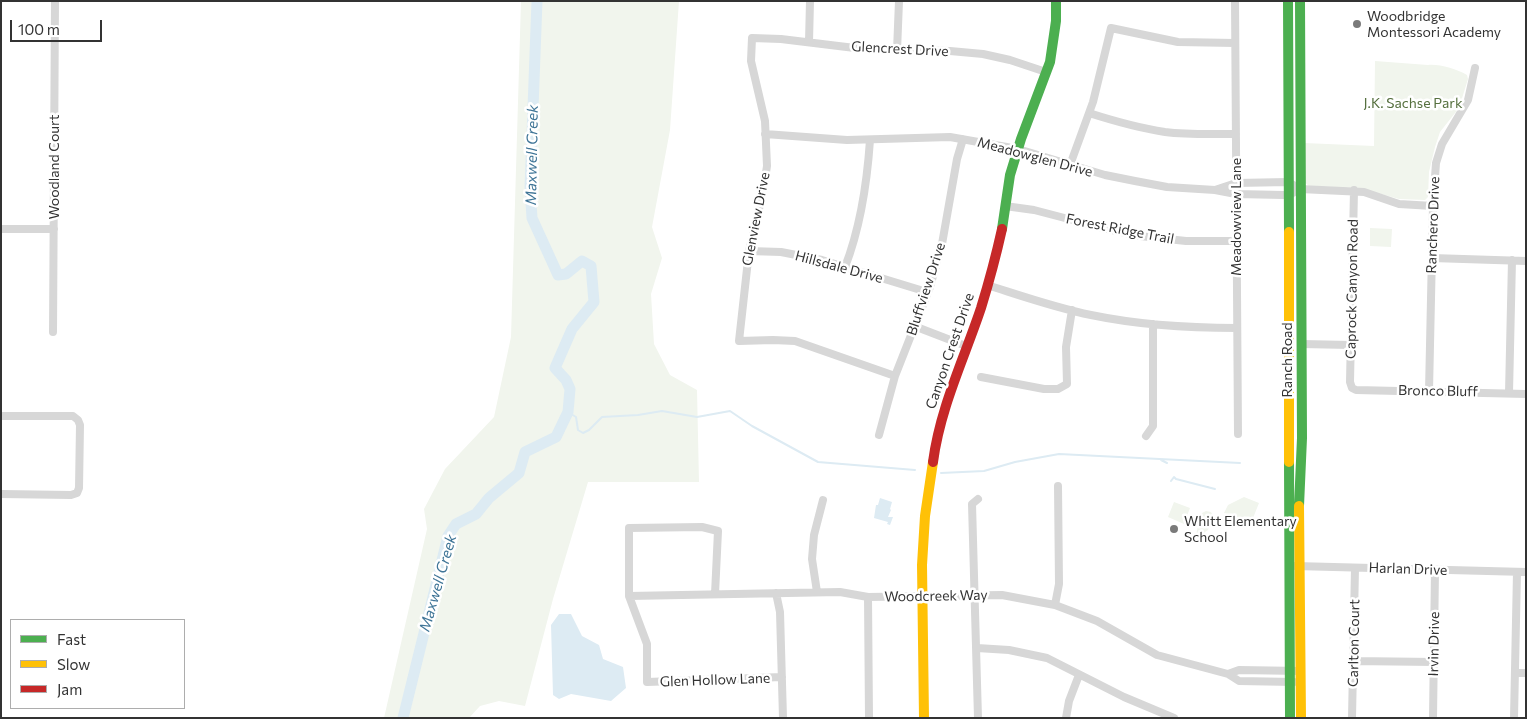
<!DOCTYPE html>
<html>
<head>
<meta charset="utf-8">
<style>
	body { margin:0 }
	#map { position:relative; width:1527px; height:719px; overflow:hidden; background:#fff; font-family:Commissioner,sans-serif }
	canvas { display:block }
	.frame { position:absolute; inset:0; border:2px solid #333; pointer-events:none }
	.legend { position:absolute; left:10px; top:619px; width:175px; height:90px; box-sizing:border-box; background:#fff; border:1px solid #adadad; margin:0; padding:6px 9px; list-style:none; font-size:15px; color:#333 }
	.legend li { display:flex; align-items:center; gap:10px; height:25px }
	.legend b { width:25px; border:1px solid #adadad }
	.scale { position:absolute; left:10px; top:20px; width:92px; height:22px; box-sizing:border-box; border:2px solid #333; border-top:0; padding-left:6px; font-size:15px; line-height:18px; white-space:nowrap; color:#333; -webkit-text-stroke:4px #fff; paint-order:stroke }
</style>
</head>
<body>
<div id="map">
<canvas width="1527" height="719"></canvas>
<div class="frame"></div>
<ul class="legend">
<li><b style="height:6px;background:#4caf50"></b>Fast</li>
<li><b style="height:6px;background:#ffc107"></b>Slow</li>
<li><b style="height:6px;background:#c62828"></b>Jam</li>
</ul>
<div class="scale">100 m</div>
</div>
<script>
const ctx = document.querySelector('canvas').getContext('2d');
ctx.lineJoin = 'round';
function fillPath(path, color) { ctx.fillStyle = color; ctx.fill(path, 'evenodd'); }
function trace(path, color, width, dash) { ctx.strokeStyle = color; ctx.lineWidth = width; ctx.lineCap = dash ? 'butt' : 'round'; ctx.setLineDash(dash || []); ctx.stroke(path); }
function label(font, color, halo, rows, align = 'center') {
  ctx.font = font + ' Commissioner,sans-serif'; ctx.lineWidth = 5; ctx.setLineDash([]); ctx.textBaseline = 'middle'; ctx.strokeStyle = halo; ctx.fillStyle = color; for (const [text, x, y, turn = 0] of rows) {
    ctx.save(); ctx.translate(x, y); ctx.rotate((+turn || 0) * Math.PI / 180); ctx.textAlign = isNaN(turn) ? turn : align; if (halo) ctx.strokeText(text, 0, 0); ctx.fillText(text, 0, 0); ctx.restore();
  }
}
fillPath(new Path2D(`
	M521 1H679L670 130 652 227 662 258 651 294 654 344 670 375 697 390 699 482H588L553 599 525 706 499 701 480 706 469 718H384L427 529 424 509 445 469 494 417 511 337Z
	M1375 61 1428 65C1440 64 1456 69 1467 75L1468 79 1459 108 1440 132 1435 147 1429 172 1428 197 1425 200 1399 199 1360 188 1309 186 1303 181 1304 143 1374 146Z
	M1370 228 1392 229 1391 247 1370 246Z
	M1244 497 1259 503 1251 523 1224 513 1228 505Z
	M1174 502 1190 508 1184 524 1168 517Z
	M1206 511 1211 512 1213 516 1208 530 1205 532 1203 540 1200 541 1195 539C1197 530 1199 522 1202 513Z`), '#f1f5ed');
fillPath(new Path2D(`
	M880 498 892 502 890 509 891 510 888 517H893L890 525 887 524 888 522 874 518 876 505H878Z
	M559 614H571L582 636 599 645 603 659 623 667 626 688 611 701 571 694 559 699 553 695 551 625Z`), '#ddebf3');
trace(new Path2D(`
	M568 412 576 417 578 430 583 433 589 430 602 417 638 415 662 411 697 417 730 411 752 426 818 462 915 470
	M1161 460 1167 463
	M941 473 984 471 1015 462 1059 454 1240 463
	M1171 481 1174 477 1176 479 1215 489`), '#ddebf3', 2);
trace(new Path2D(`
	M403 718 448 536 456 524 476 514 489 498 519 473 525 452 556 437 568 412 570 389 566 380 555 368 572 329 594 302 591 266 582 261 566 274 558 275 532 218 530 188 537 1`), '#ddebf3', 11);
trace(new Path2D(`
	M1235 1 1238 434
	M809 42 810 1
	M897 51 899 1
	M1089 113C1114 121 1139 128 1165 132 1188 135 1212 134 1236 134
	M765 134 847 140 950 137 1018 149 1105 175 1135 181 1167 187 1215 190
	M1070 165 1093 102 1111 28 1178 42 1235 43
	M1300 189 1289 195H1283L1236 194 1215 190 1236 183 1288 182 1300 189 1364 192 1399 204 1433 206
	M1354 190 1350 382 1352 388 1356 390 1526 394
	M1005 206 1034 210 1103 228 1140 236 1186 241H1236
	M1 229H54
	M749 251 781 252 822 260 927 292
	M1432 258 1526 261
	M845 267C861 226 867 184 870 140
	M987 285C1022 296 1056 308 1091 315 1139 325 1188 328 1237 328
	M914 326 966 346
	M53 332 55 1
	M1301 344 1351 345
	M895 376 795 341 773 340 739 341 749 251 763 192 767 166 765 121 751 61 752 38 781 39 863 49 950 51 983 54 1010 60 1046 72
	M981 377 1044 389H1058L1067 384 1066 347 1072 310
	M1429 391 1433 206 1436 163 1442 144 1468 100 1475 68
	M1509 393 1512 260
	M1 416H73L78 420 80 425 79 488 77 493 71 495 1 494
	M879 435 895 376 930 287 942 244 957 159 963 139
	M1146 436 1153 426V324
	M1295 566 1526 572
	M817 592 812 559 814 535 823 500
	M776 593 780 612 783 718
	M715 594 718 531 702 527 629 528V596L647 644V682L782 677
	M629 596 840 592 868 597 1002 595 1055 605 1097 621 1157 655 1228 674 1239 681 1294 682
	M868 597 869 718
	M1055 605 1059 584 1058 486
	M977 648 1009 650 1047 658 1124 697 1174 718
	M1353 661 1434 662
	M1515 673H1526
	M1228 674 1239 670 1301 671
	M978 718 972 504 978 499
	M1066 718 1069 701 1079 675
	M1352 718 1355 568
	M1433 718 1435 570
	M1514 718 1517 572`), '#d7d7d7', 8);
trace(new Path2D(`
	M1288 1 1289 232
	M1002 229 1010 175 1021 139 1050 62 1056 21V1
	M1289 462 1290 718
	M1299 506 1302 438 1300 1`), '#4caf50', 10);
trace(new Path2D(`
	M1289 232V462
	M1299 506 1301 718
	M924 718 922 565 925 516 933 462`), '#ffc107', 10);
trace(new Path2D(`
	M933 462C940 408 964 359 981 308 989 282 996 256 1002 229`), '#c62828', 10);
for (const [x, y, r, color] of [
	[1357,24,5,"#7a7a7a"],
	[1174,529,5,"#7a7a7a"]
]) { const dot = new Path2D(); dot.arc(x, y, r, 0, 2 * Math.PI); ctx.fillStyle = color; ctx.fill(dot); trace(dot, '#fff', 2); }
label('14px', '#333', '#fff', [
	["Woodbridge",1367,16],
	["Montessori Academy",1367,32],
	["Whitt Elementary",1184,521],
	["School",1184,537]
], 'left');
label('14px', '#333', '#fff', [
	["Glencrest Drive",900,49,3],
	["Meadowglen Drive",1035,157,15],
	["Woodland Court",54,167,-90],
	["Meadowview Lane",1236,217,-90],
	["Glenview Drive",756,219,-79],
	["Ranchero Drive",1433,225,-88],
	["Forest Ridge Trail",1120,229,11],
	["Hillsdale Drive",839,267,15],
	["Bluffview Drive",926,289,-72],
	["Caprock Canyon Road",1352,289,-89],
	["Canyon Crest Drive",950,351,-71],
	["Ranch Road",1287,360,-90],
	["Bronco Bluff",1438,391,1],
	["Harlan Drive",1408,569,2],
	["Woodcreek Way",936,596,-1],
	["Carlton Court",1354,643,-89],
	["Irvin Drive",1434,644,-89],
	["Glen Hollow Lane",715,680,-2]
]);
label('14px', '#56703f', '#fff', [
	["J.K. Sachse Park",1413,103]
]);
label('italic 15px', '#3f7597', '#fff', [
	["Maxwell Creek",532,155,-89],
	["Maxwell Creek",438,583,-74]
]);
</script>
</body>
</html>
